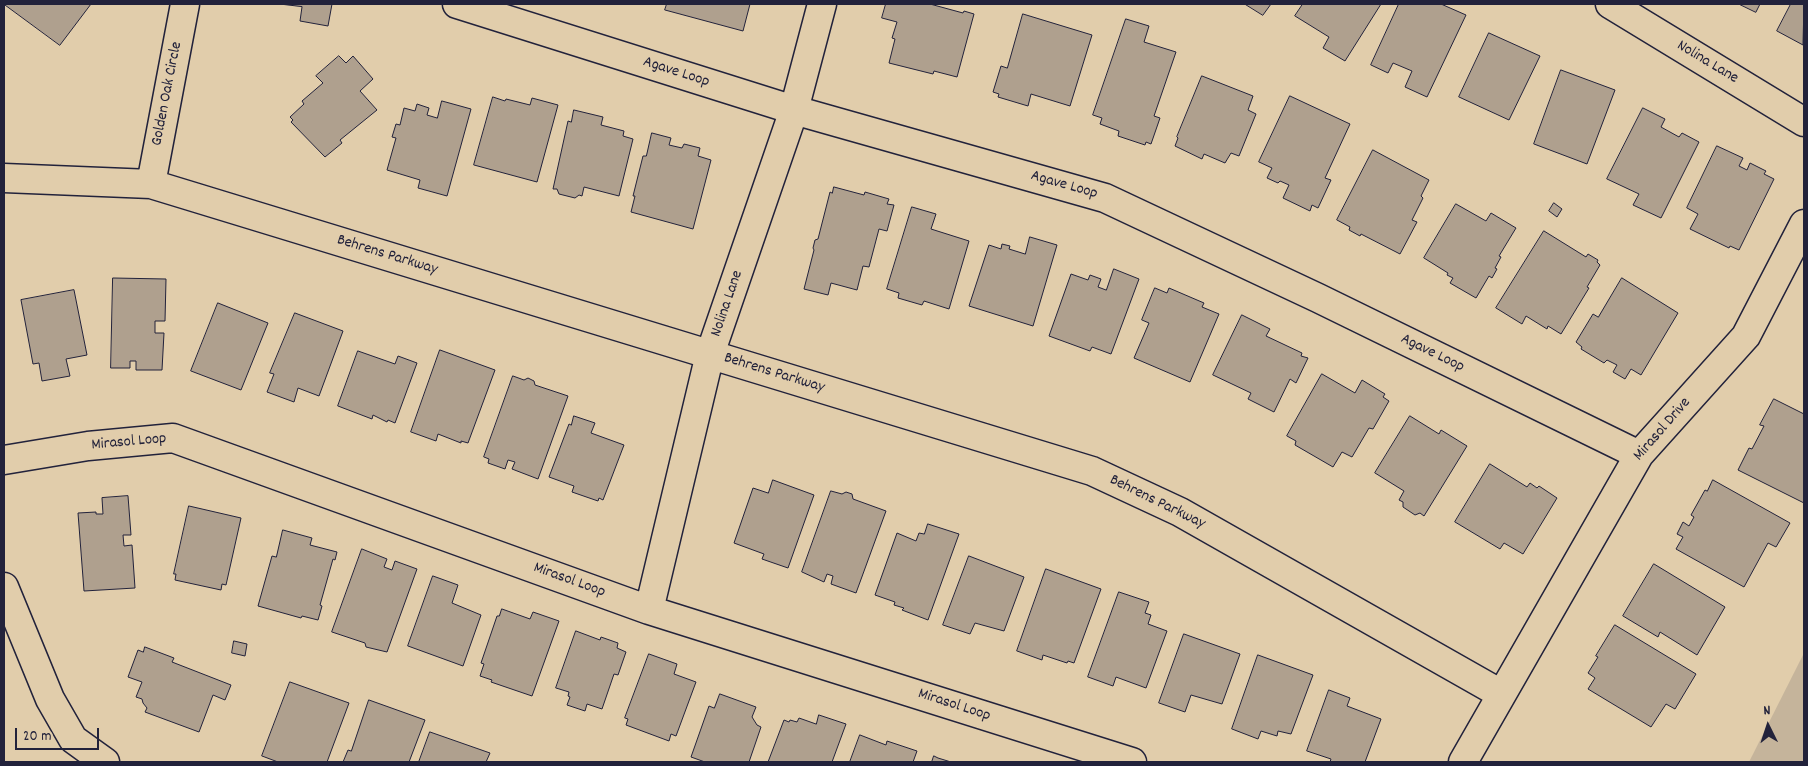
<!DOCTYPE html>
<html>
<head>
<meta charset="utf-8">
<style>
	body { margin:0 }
	#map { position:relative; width:1808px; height:766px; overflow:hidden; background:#e1cdab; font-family:Dekko,sans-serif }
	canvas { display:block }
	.frame { position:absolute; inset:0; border:5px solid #22223b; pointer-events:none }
	.north { position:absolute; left:1743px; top:701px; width:50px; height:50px; -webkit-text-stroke:4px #e1cdab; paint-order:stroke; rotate:356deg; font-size:14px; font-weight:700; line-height:20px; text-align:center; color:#22223b }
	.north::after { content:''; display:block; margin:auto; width:18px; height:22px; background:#22223b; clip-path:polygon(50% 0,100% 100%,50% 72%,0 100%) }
	.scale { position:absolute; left:15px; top:728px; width:84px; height:22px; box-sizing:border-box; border:2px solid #22223b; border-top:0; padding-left:6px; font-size:15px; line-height:18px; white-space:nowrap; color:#22223b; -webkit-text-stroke:4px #e1cdab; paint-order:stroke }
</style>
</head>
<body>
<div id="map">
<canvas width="1808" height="766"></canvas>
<div class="frame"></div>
<div class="north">N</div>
<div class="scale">20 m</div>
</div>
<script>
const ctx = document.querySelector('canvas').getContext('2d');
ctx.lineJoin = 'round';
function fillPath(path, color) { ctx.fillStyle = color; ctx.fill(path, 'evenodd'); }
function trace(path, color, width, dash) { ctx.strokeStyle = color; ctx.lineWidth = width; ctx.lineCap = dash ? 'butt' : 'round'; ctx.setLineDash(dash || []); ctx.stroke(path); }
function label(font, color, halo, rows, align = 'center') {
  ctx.font = font + ' Dekko,sans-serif'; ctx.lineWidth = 4; ctx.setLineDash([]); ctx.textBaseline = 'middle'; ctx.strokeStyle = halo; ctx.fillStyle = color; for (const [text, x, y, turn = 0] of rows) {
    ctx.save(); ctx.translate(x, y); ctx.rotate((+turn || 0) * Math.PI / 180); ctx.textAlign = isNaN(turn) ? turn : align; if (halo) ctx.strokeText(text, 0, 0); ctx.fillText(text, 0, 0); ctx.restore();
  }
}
fillPath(new Path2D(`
	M1804 653V762H1749Z`), '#c5b49b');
const building = new Path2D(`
	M4 4H91L60 45Z
	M280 4H332L328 26 300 21 302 7Z
	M667 4H750L743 31 665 10Z
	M886 4H930L963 13 964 11 974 14 957 77 934 71 933 74 889 63 895 39 892 38 897 22 882 18Z
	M1245 4H1271L1263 15Z
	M1303 4H1381L1345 61 1323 48 1329 37 1295 16Z
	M1399 4H1441L1466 15 1427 97 1405 87 1412 71 1393 63 1388 73 1371 65Z
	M1739 4H1760L1756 12Z
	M1791 4H1804L1803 45 1777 31Z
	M1023 14 1092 35 1070 106 1031 94 1028 106 998 97 999 94 993 92 1001 66 1007 68Z
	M1126 19 1149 26 1144 42 1176 52 1154 116 1160 118 1151 144 1146 142 1145 145 1118 136 1119 131 1100 124 1102 118 1093 115Z
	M1489 33 1540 56 1509 120 1459 97Z
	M339 56 346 63 353 56 373 79 360 91 377 110 340 140 342 143 325 157 291 122 293 120 290 117 304 104 302 101 323 83 316 76Z
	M1561 70 1615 90 1587 164 1534 144Z
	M1202 76 1253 96 1248 110 1256 114 1239 156 1231 153 1225 163 1204 154 1202 159 1175 146 1178 138 1177 137Z
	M1290 96 1350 124 1325 178 1331 180 1318 208 1312 205 1310 211 1283 198 1289 185 1280 181 1278 183 1267 178 1272 168 1259 162Z
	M493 97 505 101 506 99 530 105 532 98 558 105 537 182 474 165Z
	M442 101 471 109 447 196 418 188 420 180 387 170 396 138 392 137 396 124 400 125 404 108 415 111 417 104 429 108 427 115 437 118Z
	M1643 108 1665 119 1661 127 1679 137 1682 133 1699 142 1661 218 1633 205 1639 194 1607 179Z
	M574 110 603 117 601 125 624 131 623 136 633 139 619 196 584 187 582 196 579 195 575 198 559 194 557 189H553L568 121 571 122Z
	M652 133 671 138 669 145 682 148 684 144 700 148 698 156 711 160 693 229 631 212 635 196H633L643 156H646Z
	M1717 146 1743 158 1739 166 1747 170 1750 163 1766 171 1764 174 1774 179 1739 250 1730 246 1729 248 1690 229 1698 214 1687 208Z
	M1373 150 1429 180 1421 196 1423 198 1412 220 1417 222 1400 254 1361 234 1360 236 1349 230 1350 227 1337 220Z
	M834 187 864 195 865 192 889 199 887 204 894 205 887 231 879 229 869 267 863 266 857 290 831 283 828 295 804 289 814 250 813 248 815 240 818 239 830 192 832 193Z
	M1554 203 1562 209 1557 217 1549 211Z
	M1456 204 1486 221 1491 213 1516 228 1499 256 1501 257 1495 268 1497 269 1492 278 1489 276 1476 298 1450 283 1453 278 1447 275 1448 273 1424 258Z
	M912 207 936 214 931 229 969 241 949 309 924 301 922 305 898 298 899 293 887 289Z
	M1544 231 1586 257 1588 254 1598 260 1597 262 1600 265 1587 287 1589 288 1561 334 1548 326 1547 329 1526 316 1522 324 1496 308Z
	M1030 237 1057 245 1033 326 969 306 989 245 1001 249 1002 244 1010 246 1009 249 1025 254Z
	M1114 269 1139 279 1111 354 1092 347 1090 351 1049 336 1071 274 1088 280 1090 275 1101 279 1098 287 1106 290Z
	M113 278 166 279 165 321H155V333H164L162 370H136V361H130V368H111Z
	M1622 278 1678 313 1641 375 1631 369 1625 379 1613 372 1617 365 1607 360 1604 363 1581 349 1582 347 1576 342 1593 314 1598 317Z
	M1155 288 1167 293 1169 288 1204 303 1202 307 1219 314 1190 382 1134 358 1149 323 1142 320Z
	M74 290 87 355 66 359 70 376 42 381 39 363 33 364 21 300Z
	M218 303 268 323 241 390 191 371Z
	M295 313 343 331 319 396 298 388 294 402 267 392 274 374 270 373Z
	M1242 315 1270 329 1266 336 1302 353 1301 356 1308 358 1296 383 1290 379 1274 412 1248 399 1251 393 1213 375Z
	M440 350 495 370 468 443 461 441V443L438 434 436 441 411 432Z
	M358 351 395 364 398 356 417 363 395 423 388 420 387 422 373 415 372 419 338 406Z
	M1322 374 1355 393 1362 380 1385 394 1383 397 1389 401 1373 429 1369 428 1352 457 1342 452 1333 467 1295 445 1296 441 1287 436Z
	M513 376 524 380 528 378 534 381 535 385 568 396 538 479 512 469 515 462 508 460 505 469 488 463 489 459 484 457Z
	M1774 399 1804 414V503L1738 470 1749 448 1752 449 1764 426 1760 425Z
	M574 416 595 423 591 433 624 445 603 500 599 498 598 501 572 492 574 486 549 477 569 424 571 425Z
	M1410 416 1439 434 1441 430 1467 446 1424 516 1420 513 1415 515 1403 507V502L1399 500 1404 491 1375 473Z
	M1490 464 1527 487 1530 483 1537 488 1539 486 1557 498 1523 554 1504 543 1500 549 1455 522Z
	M773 480 814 495 788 568 762 559 764 554 734 543 753 488 768 493Z
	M1713 480 1790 523 1776 547 1768 543 1744 587 1676 549 1683 537 1677 534 1683 522 1689 526 1694 517 1691 515 1705 490 1707 491Z
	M831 491 842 494 846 492 852 494 853 499 886 511 856 593 831 584 833 576 827 574 824 582 802 572Z
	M128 496 131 535H123L124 546 132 545 135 588 84 591 78 513 96 512V514H103L102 498Z
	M189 506 241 518 226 585 222 584 221 590 175 580 176 574H174Z
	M928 524 959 534 928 620 902 610 904 608 894 605 895 602 875 595 897 533 916 541 919 533 924 534Z
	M283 530 312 538 310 545 337 552 335 560 333 559 320 605 322 606 318 620 302 616 301 618 258 606 272 556 276 557Z
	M362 549 387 559 384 567 392 570 395 561 417 569 387 652 366 647 365 643 332 632Z
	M969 556 1024 577 1004 631 975 623 970 634 943 625Z
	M1654 564 1725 607 1697 655 1660 632 1658 637 1623 616Z
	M1046 569 1101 589 1074 663 1068 661 1067 663 1043 655 1042 660 1017 651Z
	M433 576 458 585 452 603 481 615 463 666 408 646Z
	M1119 592 1149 602 1145 613 1151 615 1148 624 1167 631 1146 688 1116 677 1113 686 1088 677Z
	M502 609 530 619 533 612 559 621 532 696 491 682 492 680 480 676 484 664 481 663 497 616H499Z
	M1615 625 1696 674 1675 709 1666 704 1651 727 1588 689 1595 678 1588 673 1598 657 1596 656Z
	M576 631 600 640 601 637 618 643 617 648 626 652 618 675 614 674 602 709 587 704 585 711 567 705 570 697 568 696 569 692 556 688Z
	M1184 634 1240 654 1222 704 1191 695 1185 712 1159 703Z
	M234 641 247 644 245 656 232 653Z
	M145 647 174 658 172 662 231 685 225 700 213 695 199 732 145 712 147 708 143 703 142 699 136 697 142 682 128 677 138 650 143 652Z
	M649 654 677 664 674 674 696 682 676 736 671 734 669 741 626 725 628 719 625 718Z
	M1258 655 1313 675 1291 734 1278 731 1277 736 1261 731 1258 739 1232 729Z
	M290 682 349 703 327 762H278L262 756Z
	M1329 690 1350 698 1347 706 1381 719 1365 762H1330L1331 759 1307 751Z
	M720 694 756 707 752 717 757 725 761 727 749 762H705L691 757 709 706 714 708Z
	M369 700 425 720 409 762H343L348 750 351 751Z
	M819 715 846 724 832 762H768L784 720 789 722 790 720 797 722 799 718 816 724Z
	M430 732 490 753 486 762H419Z
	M860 735 886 745 887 741 917 751 913 762H850Z
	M934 756 938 758 951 762H932Z`);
fillPath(building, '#afa08e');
trace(building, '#22223b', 1);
const minor = new Path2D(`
	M457 4 794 110 1105 198 1318 298 1639 455
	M1610 4 1804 122
	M4 178 151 184 1092 471 1180 512 1501 694
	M151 184 185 4
	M4 460 88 446 173 438 649 610 1132 762
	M4 587 50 699 73 739 105 762
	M649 610 710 354 794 110 822 4
	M1463 762 1639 455 1746 336 1804 224`);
trace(minor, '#22223b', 31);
trace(minor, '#e1cdab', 28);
label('16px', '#22223b', '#e1cdab', [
	["Nolina Lane",1707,63,31],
	["Agave Loop",676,73,18],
	["Golden Oak Circle",168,94,-79],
	["Agave Loop",1064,186,16],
	["Behrens Parkway",387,256,17],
	["Nolina Lane",728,304,-71],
	["Agave Loop",1432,354,26],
	["Behrens Parkway",774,374,17],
	["Mirasol Drive",1663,430,-49],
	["Mirasol Loop",129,443,-5],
	["Behrens Parkway",1157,503,26],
	["Mirasol Loop",569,581,20],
	["Mirasol Loop",954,706,18]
]);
</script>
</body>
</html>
